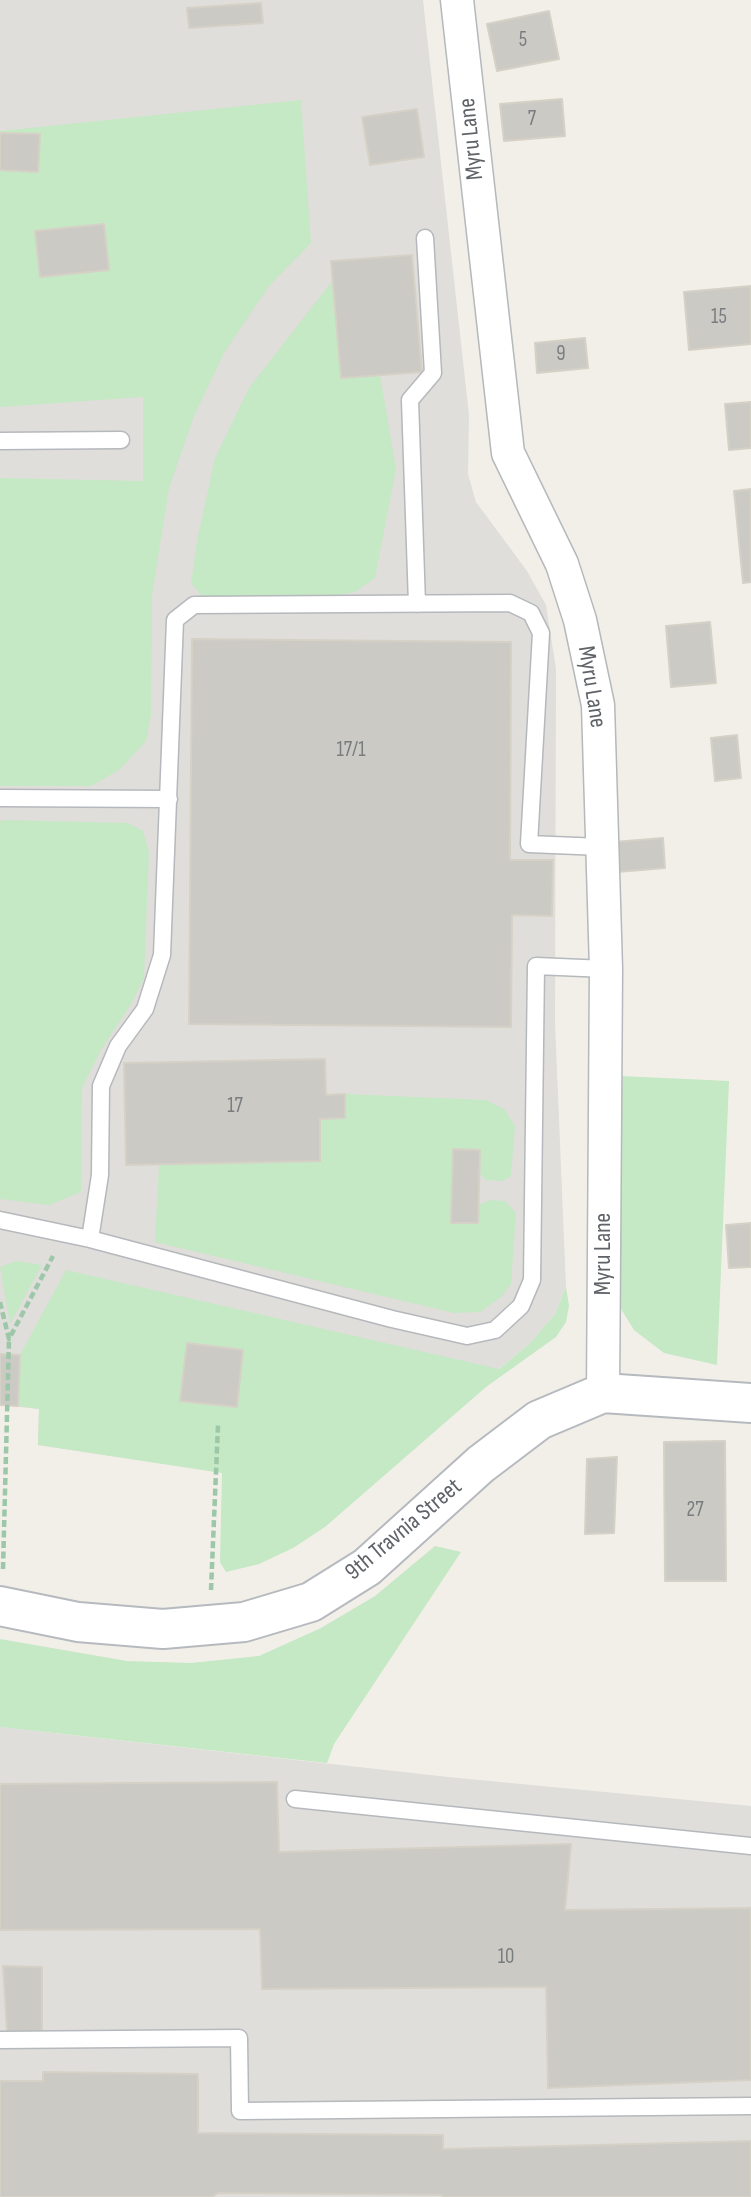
<!DOCTYPE html>
<html>
<head>
<meta charset="utf-8">
<style>
	body { margin:0 }
	canvas { display:block; background:#f1efe8 }
</style>
</head>
<body>
<canvas width="751" height="2197"></canvas>
<script>
const ctx = document.querySelector('canvas').getContext('2d');
ctx.lineJoin = 'round';
function fillPath(path, color) { ctx.fillStyle = color; ctx.fill(path, 'evenodd'); }
function trace(path, color, width, dash) { ctx.strokeStyle = color; ctx.lineWidth = width; ctx.lineCap = dash ? 'butt' : 'round'; ctx.setLineDash(dash || []); ctx.stroke(path); }
function label(font, color, halo, rows, align = 'center') {
  ctx.font = font + ' "Sofia Sans Condensed",sans-serif'; ctx.lineWidth = 5; ctx.setLineDash([]); ctx.textBaseline = 'middle'; ctx.strokeStyle = halo; ctx.fillStyle = color; for (const [text, x, y, turn = 0] of rows) {
    ctx.save(); ctx.translate(x, y); ctx.rotate((+turn || 0) * Math.PI / 180); ctx.textAlign = isNaN(turn) ? turn : align; if (halo) ctx.strokeText(text, 0, 0); ctx.fillText(text, 0, 0); ctx.restore();
  }
}
fillPath(new Path2D(`
	M0 0H423L469 415 468 474 476 502 527 571 546 605 556 669 555 1023 566 1287 555 1314 530 1343 372 1474 314 1486 38 1445 39 1409 0 1405Z
	M0 1727 448 1777 751 1806V2197H0Z`), '#e0deda');
fillPath(new Path2D(`
	M301 100 311 243 269 286 224 353 194 416 169 488 152 595 151 715 146 741 119 770 91 786H0V478L143 481V397L0 407V131Z
	M333 280 341 378 380 375 396 469 375 578 355 592 333 596 203 597 191 583 197 541 215 458 249 388Z
	M3 820 128 823 143 831 149 852 144 978 131 1004 101 1050 82 1088 81 1192 49 1205 0 1199V822Z
	M620 1076 729 1081 717 1365 664 1353 634 1330 618 1304Z
	M345 1094 486 1100 504 1109 515 1126 511 1176 503 1181 486 1180 479 1173V1150L453 1149 451 1223H477L478 1205 490 1200 505 1201 516 1213 511 1284 501 1297 480 1312 454 1313 155 1242 159 1164 320 1161V1119L345 1118Z
	M16 1261 42 1265 10 1324 0 1267Z
	M66 1270 499 1369 530 1343 555 1314 566 1287 569 1306 566 1322 556 1337 486 1387 325 1527 293 1548 259 1564 226 1572 220 1562 222 1473 38 1445 39 1409 18 1406 20 1355Z
	M435 1546 461 1552 334 1744 327 1763 0 1727V1639L127 1661 191 1663 259 1656 321 1628 375 1596Z`), '#c5e8c5');
const building = new Path2D(`
	M261 3 263 23 189 28 187 8Z
	M549 11 559 59 497 71 487 24Z
	M562 99 565 136 504 141 500 104Z
	M417 109 424 157 370 165 362 117Z
	M0 133 40 134 38 172 0 170Z
	M104 224 109 270 40 277 35 231Z
	M412 255 422 372 341 378 331 261Z
	M751 286V344L689 350 684 292Z
	M585 338 588 368 537 373 535 343Z
	M751 402V448L729 450 725 404Z
	M751 489V582L743 583 734 491Z
	M710 622 716 683 671 687 666 626Z
	M192 639 511 642 510 860H553L552 916 512 915 511 1027 189 1024Z
	M737 735 741 778 715 781 711 738Z
	M663 838 665 868 617 872 614 842Z
	M325 1059 326 1095 345 1094V1118L320 1119V1161L126 1165 124 1063Z
	M453 1149 480 1150 478 1223H451Z
	M751 1223V1267L729 1268 726 1225Z
	M187 1343 243 1350 237 1407 180 1401Z
	M0 1354 20 1355 18 1406 0 1405Z
	M725 1441 726 1581H665L664 1442Z
	M617 1457 614 1533 585 1534 587 1459Z
	M277 1782 279 1852 571 1844 565 1910 751 1908V2080L548 2088 546 1987 262 1989 260 1929 0 1930V1784Z
	M3 1966 42 1967V2032H7Z
	M43 2072 198 2074V2133L443 2135V2149L751 2141V2197H443L442 2195 218 2193 212 2197H0V2081H43Z`);
fillPath(building, '#cccac5');
trace(building, '#d6d1c6', 2);
const service = new Path2D(`
	M0 441 121 440
	M417 604 410 400 433 373 425 238
	M0 798 169 799
	M0 1220 90 1239 392 1319 467 1336 495 1330 521 1306 532 1280 536 966 606 969
	M90 1239 100 1175 101 1086 118 1046 145 1009 162 955 175 620 194 605 510 603 531 613 541 633 529 844 601 847
	M295 1799 751 1846
	M0 2040 239 2038 240 2111 751 2106`);
const minor = new Path2D(`
	M457 0 508 453 562 564 580 620 598 705 606 969 603 1393`);
const secondary = new Path2D(`
	M0 1606 78 1622 163 1629 244 1622 311 1602 367 1567 481 1464 539 1420 603 1393 751 1403`);
trace(service, '#b5b8bc', 19);
trace(minor, '#b5b8bc', 35);
trace(secondary, '#b6babf', 42);
trace(new Path2D(`
	M0 1302 9 1339 53 1256
	M3 1569 9 1339
	M211 1590 218 1425`), '#9cc7a9', 4.5, [7, 3.5]);
trace(service, '#fff', 16);
trace(minor, '#fff', 32);
trace(secondary, '#fff', 38);
label('21px', '#7a7d7f', null, [
	["5",523,41],
	["7",532,120],
	["15",719,318],
	["9",561,355],
	["17/1",351,751],
	["17",235,1107],
	["27",695,1511],
	["10",506,1958]
]);
label('24px', '#5f6368', '#fff', [
	["Myru Lane",472,139,-96],
	["Myru Lane",591,687,81],
	["Myru Lane",604,1254,-90],
	["9th Travnia Street",404,1530,-40]
]);
</script>
</body>
</html>
